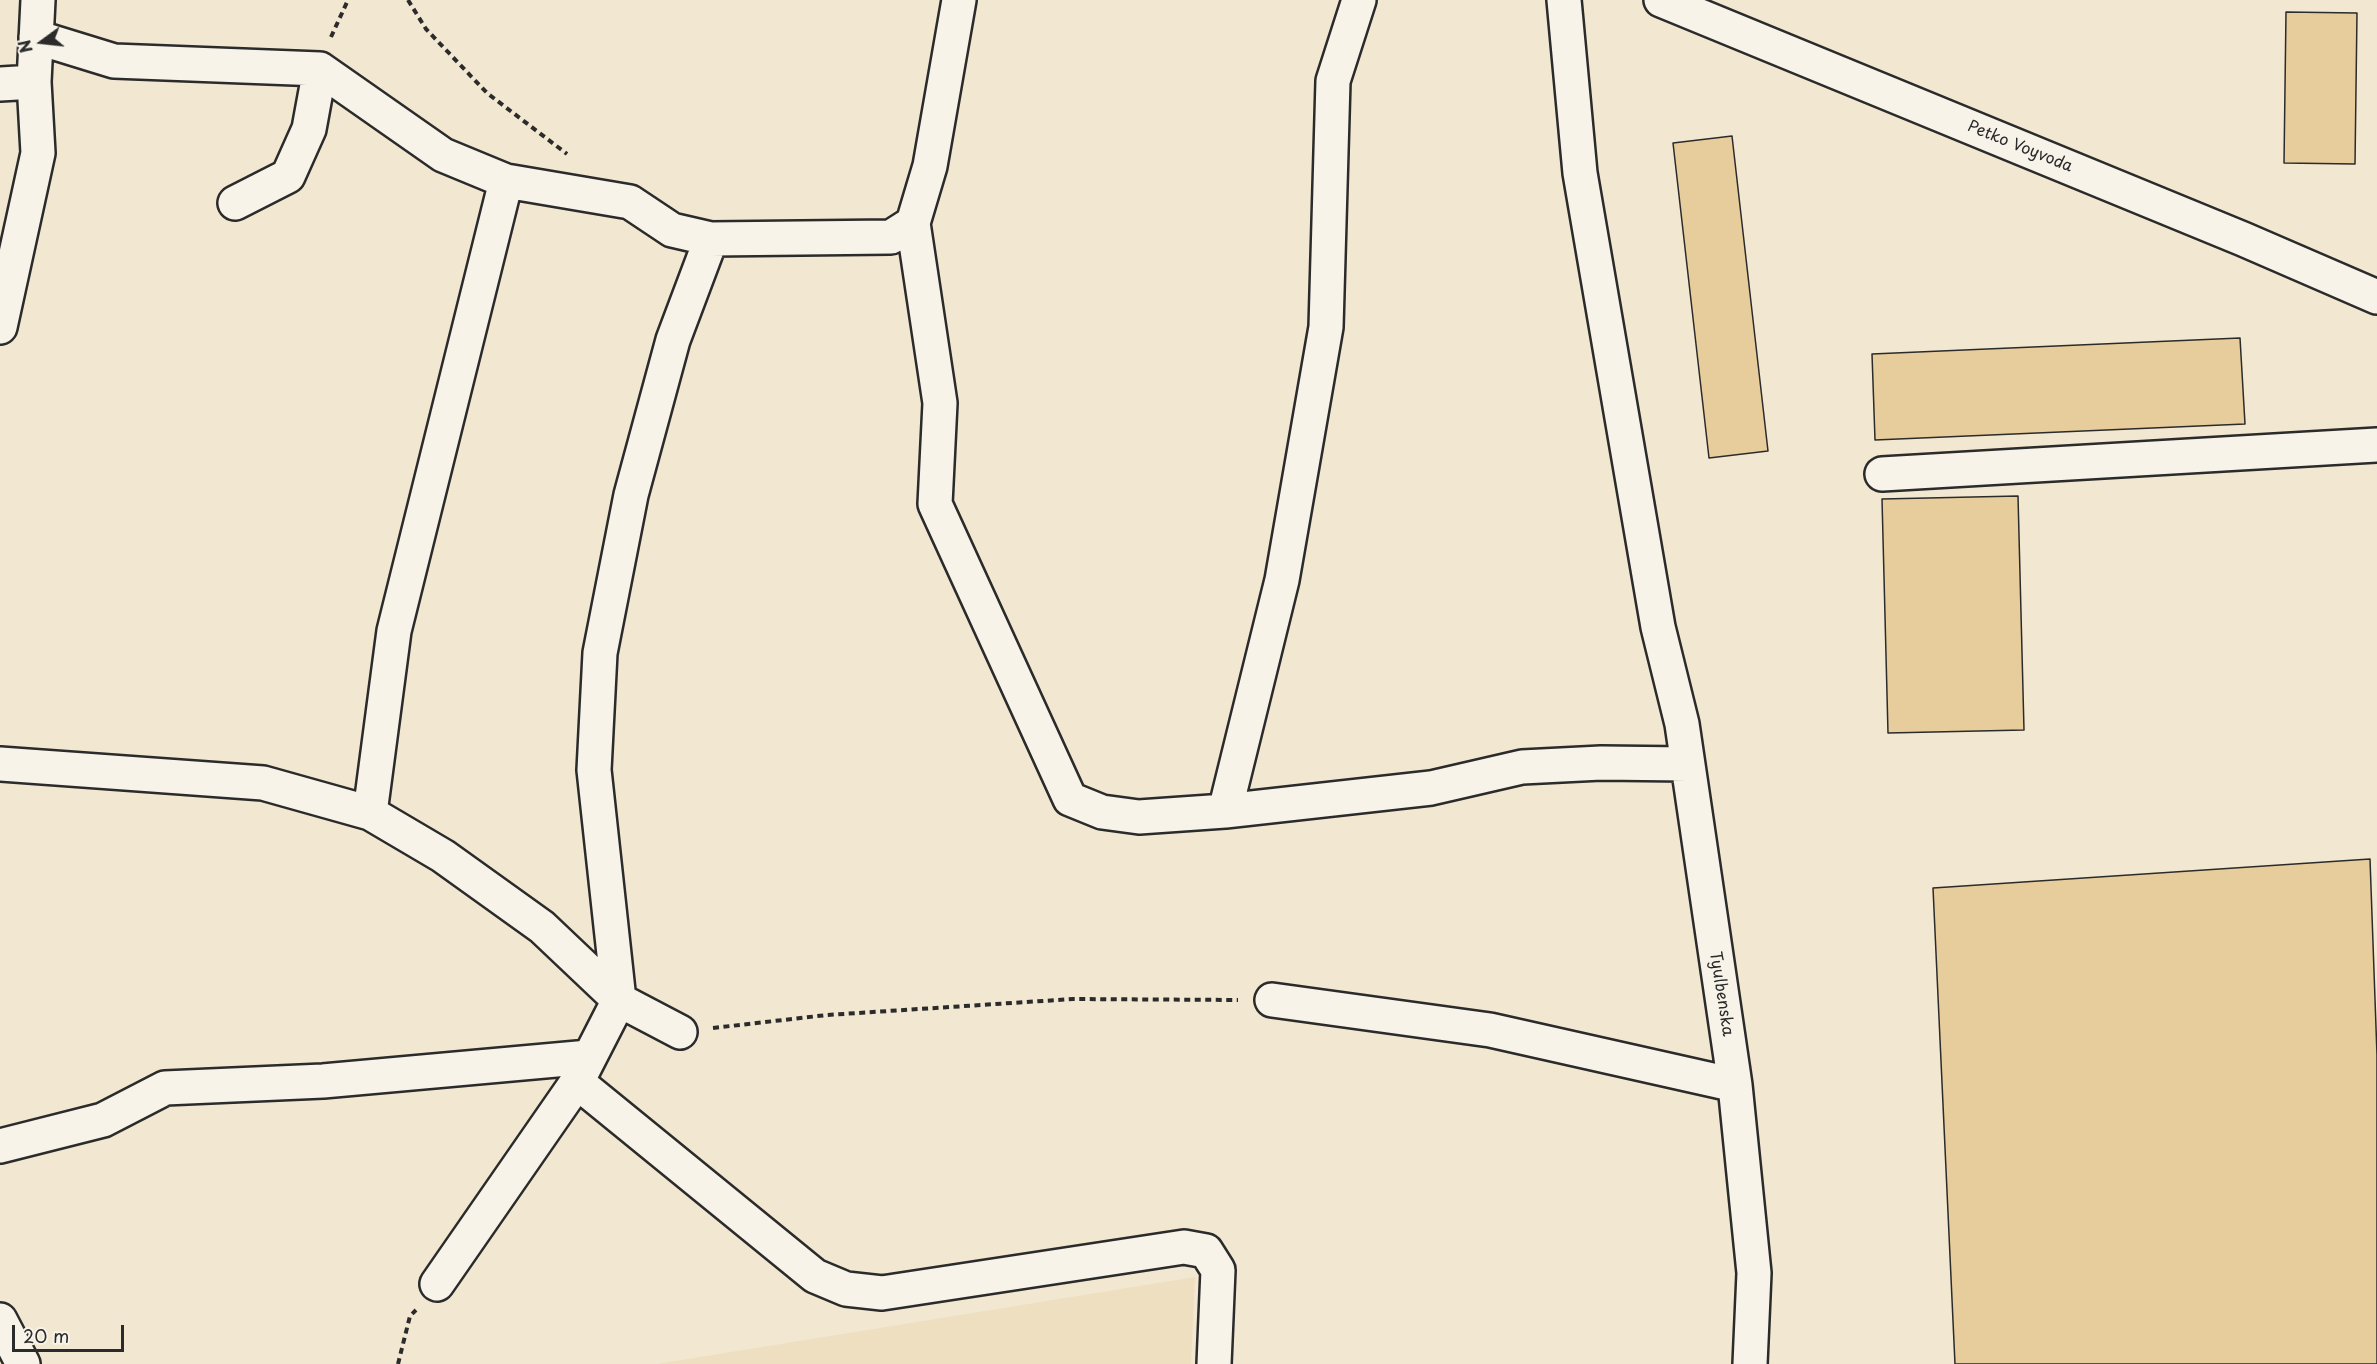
<!DOCTYPE html>
<html>
<head>
<meta charset="utf-8">
<style>
	body { margin:0 }
	#map { position:relative; width:2377px; height:1364px; overflow:hidden; background:#f2e7d1; font-family:"Playpen Sans",sans-serif }
	canvas { display:block }
	.north { position:absolute; left:12px; top:12px; width:60px; height:60px; -webkit-text-stroke:4px #f7f3e8; paint-order:stroke; rotate:255deg; font-size:16px; font-weight:700; line-height:24px; text-align:center; color:#2b2b2b }
	.north::after { content:''; display:block; margin:auto; width:21px; height:27px; background:#2b2b2b; clip-path:polygon(50% 0,100% 100%,50% 72%,0 100%) }
	.scale { position:absolute; left:12px; top:1325px; width:112px; height:27px; box-sizing:border-box; border:3px solid #2b2b2b; border-top:0; padding-left:8px; font-size:18px; line-height:21px; white-space:nowrap; color:#2b2b2b; -webkit-text-stroke:4px #f7f3e8; paint-order:stroke }
</style>
</head>
<body>
<div id="map">
<canvas width="2377" height="1364"></canvas>
<div class="north">N</div>
<div class="scale">20 m</div>
</div>
<script>
const ctx = document.querySelector('canvas').getContext('2d');
ctx.lineJoin = 'round';
function fillPath(path, color) { ctx.fillStyle = color; ctx.fill(path, 'evenodd'); }
function trace(path, color, width, dash) { ctx.strokeStyle = color; ctx.lineWidth = width; ctx.lineCap = dash ? 'butt' : 'round'; ctx.setLineDash(dash || []); ctx.stroke(path); }
function label(font, color, halo, rows, align = 'center') {
  ctx.font = font + ' "Playpen Sans",sans-serif'; ctx.lineWidth = 5; ctx.setLineDash([]); ctx.textBaseline = 'middle'; ctx.strokeStyle = halo; ctx.fillStyle = color; for (const [text, x, y, turn = 0] of rows) {
    ctx.save(); ctx.translate(x, y); ctx.rotate((+turn || 0) * Math.PI / 180); ctx.textAlign = isNaN(turn) ? turn : align; if (halo) ctx.strokeText(text, 0, 0); ctx.fillText(text, 0, 0); ctx.restore();
  }
}
fillPath(new Path2D(`
	M1195 1277 1191 1364H657Z`), '#efdfc1');
const building = new Path2D(`
	M2286 12 2357 13 2355 164 2284 163Z
	M1732 136 1768 451 1709 458 1673 143Z
	M2240 338 2245 424 1875 440 1872 354Z
	M2018 496 2024 730 1888 733 1882 499Z
	M2370 859 2377 1055V1364H1955L1933 888Z`);
fillPath(building, '#e7cc9c');
trace(building, '#2b2b2b', 1.5);
const minor = new Path2D(`
	M1564 0 1580 173 1658 627 1682 724 1735 1085 1754 1273 1750 1364
	M1661 0 2243 239 2377 297
	M36 37 114 61 320 69 443 155 506 181 630 202 672 230 711 239 891 237 913 223 940 403 935 504 1070 799 1102 812 1139 817 1225 811 1431 788 1522 767 1601 763 1687 764
	M0 84 34 82
	M235 203 288 176 309 129 320 69
	M913 223 930 166 959 0
	M0 327 38 153 34 82 38 0
	M1882 474 2377 445
	M0 764 263 783 370 813 443 856 542 927 619 1000 680 1032
	M1225 811 1282 580 1326 327 1333 81 1359 0
	M370 813 394 631 506 181
	M1272 1000 1490 1030 1735 1085
	M577 1082 815 1276 846 1289 882 1293 1184 1247 1206 1251 1218 1270 1214 1364
	M0 1146 103 1120 165 1088 323 1081 589 1057
	M437 1284 577 1082 619 1000 594 770 600 653 631 495 673 340 711 239
	M0 1320 23 1364`);
trace(minor, '#2b2b2b', 38);
trace(new Path2D(`
	M408 0 426 29 487 93 567 154
	M331 37 348 0
	M713 1028 827 1015 1073 999 1238 1000
	M398 1364 410 1316 416 1310`), '#2b2b2b', 4, [6, 4.5]);
trace(minor, '#f7f3e8', 33);
label('16px', '#2b2b2b', '#f7f3e8', [
	["Petko Voyvoda",2020,147,22],
	["Tyulbenska",1721,994,81]
]);
</script>
</body>
</html>
